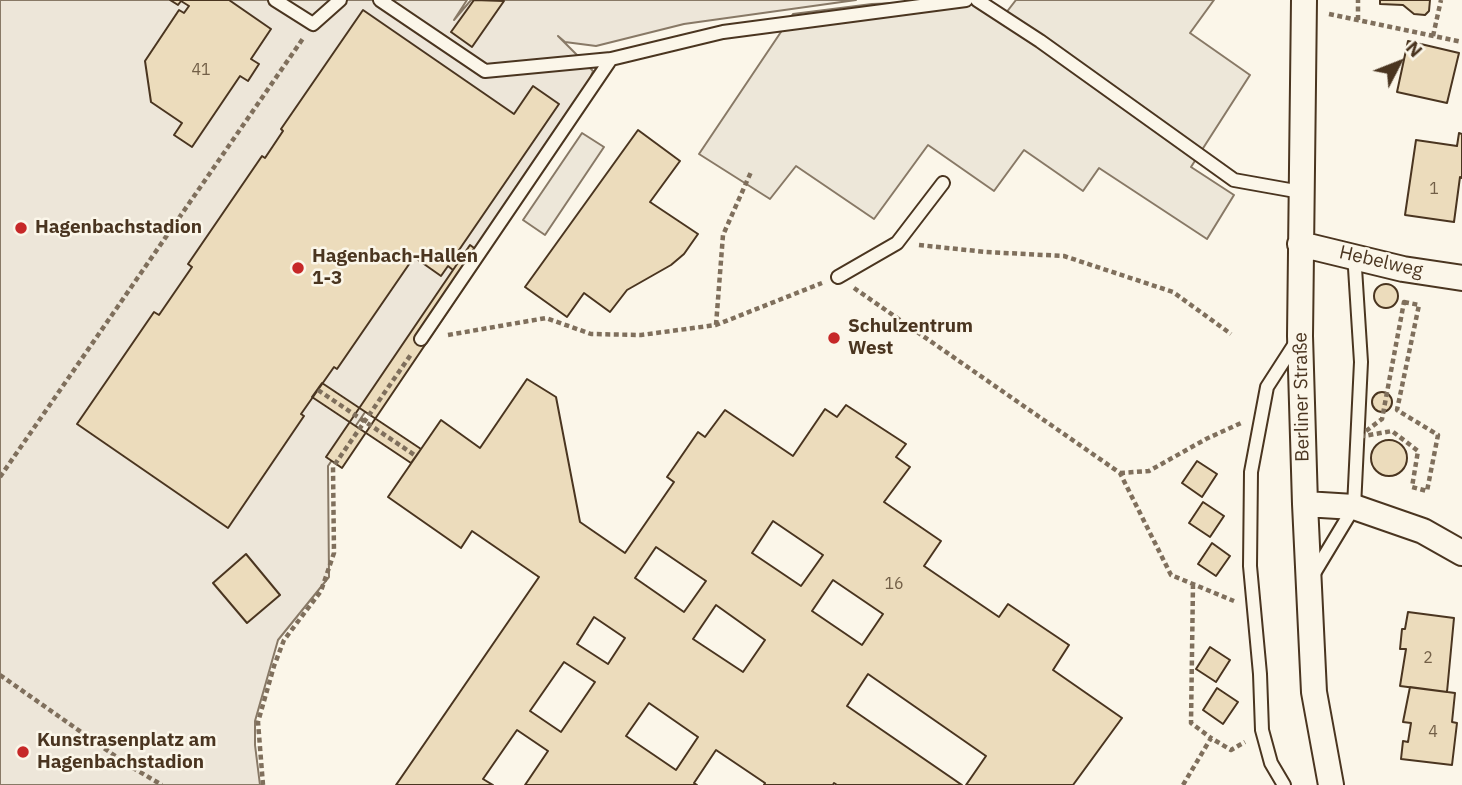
<!DOCTYPE html>
<html>
<head>
<meta charset="utf-8">
<style>
	body { margin:0 }
	#map { position:relative; width:1462px; height:785px; overflow:hidden; background:#fbf6e9; font-family:"IBM Plex Sans",sans-serif }
	canvas { display:block }
	.north { position:absolute; left:1364px; top:28px; width:70px; height:70px; -webkit-text-stroke:5px #fbf6e9; paint-order:stroke; rotate:48deg; font-size:19px; font-weight:700; line-height:28px; text-align:center; color:#4a3520 }
	.north::after { content:''; display:block; margin:auto; width:24px; height:32px; background:#4a3520; clip-path:polygon(50% 0,100% 100%,50% 72%,0 100%) }
</style>
</head>
<body>
<div id="map">
<canvas width="1462" height="785"></canvas>
<div class="north">N</div>
</div>
<script>
const ctx = document.querySelector('canvas').getContext('2d');
ctx.lineJoin = 'round';
function fillPath(path, color) { ctx.fillStyle = color; ctx.fill(path, 'evenodd'); }
function trace(path, color, width, dash) { ctx.strokeStyle = color; ctx.lineWidth = width; ctx.lineCap = dash ? 'butt' : 'round'; ctx.setLineDash(dash || []); ctx.stroke(path); }
function label(font, color, halo, rows, align = 'center') {
  ctx.font = font + ' "IBM Plex Sans",sans-serif'; ctx.lineWidth = 5; ctx.setLineDash([]); ctx.textBaseline = 'middle'; ctx.strokeStyle = halo; ctx.fillStyle = color; for (const [text, x, y, turn = 0] of rows) {
    ctx.save(); ctx.translate(x, y); ctx.rotate((+turn || 0) * Math.PI / 180); ctx.textAlign = isNaN(turn) ? turn : align; if (halo) ctx.strokeText(text, 0, 0); ctx.fillText(text, 0, 0); ctx.restore();
  }
}
const green = new Path2D(`
	M0 0H467L454 20 471 0H856L684 24 596 46 565 42 558 36 593 71 584 94 328 466 329 577 278 640 255 721V745L260 785H0Z`);
fillPath(green, '#ede6d9');
trace(green, '#887966', 2);
const parking = new Path2D(`
	M972 0 1002 18 1016 0H1214L1190 33 1250 75 1191 167 1234 195 1207 239 1099 168 1083 191 1024 150 994 191 928 145 874 219 796 166 770 199 699 154 793 14 872 4Z
	M582 133 604 147 545 235 523 220Z`);
fillPath(parking, '#ede7d9');
trace(parking, '#887966', 2);
const building = new Path2D(`
	M170 0H229L271 29 251 59 259 64 248 81 240 76 192 147 174 135 182 123 151 102 145 61 179 10 184 13 189 6 181 1 178 5Z
	M474 0 504 1 472 47 451 32Z
	M1380 0H1430L1429 11 1425 15 1414 14 1403 5 1380 4Z
	M363 10 514 114 533 86 559 104 459 250 464 254 453 270 448 266 441 276 414 257 337 369 334 367 301 414 304 416 228 528 77 424 154 312 159 315 192 267 188 264 262 156 265 158 283 131 281 129Z
	M1408 41 1459 53 1447 103 1397 92Z
	M638 130 680 161 650 202 698 234 684 254 671 265 627 290 610 312 584 293 567 317 525 287Z
	M1459 133 1462 134V178L1460 177 1454 222 1405 215 1416 140 1457 146Z
	M470 245 485 256 342 468 326 457Z
	M1374 296a12 12 0 1 1 24 0a12 12 0 1 1-24 0Z
	M527 379 556 397 580 522 625 553 674 482 667 477 698 432 705 437 725 410 793 456 825 409 837 417 846 405 906 444 896 457 910 467 884 502 941 541 924 566 999 617 1008 604 1069 645 1053 670 1122 718 1073 785H966L986 756 868 674 847 706 962 785H837L834 783 833 785H764L765 783 716 750 694 783 697 785H525L548 751 517 730 483 779 493 785H396L539 577 472 531 461 548 388 497 441 420 480 448ZM773 521 823 555 801 586 752 553ZM656 547 706 581 684 612 635 578ZM833 580 883 614 862 645 812 611ZM716 605 765 640 743 672 693 639ZM594 617 625 638 608 664 577 644ZM564 662 595 682 561 732 530 711ZM649 703 698 737 676 770 626 736Z
	M322 383 421 449 411 463 312 397Z
	M1372 402a10 10 0 1 1 20 0a10 10 0 1 1-20 0Z
	M1371 458a18 18 0 1 1 36 0a18 18 0 1 1-36 0Z
	M1197 461 1217 474 1202 497 1182 483Z
	M1203 502 1224 516 1210 537 1189 523Z
	M1212 543 1230 556 1216 576 1198 564Z
	M246 554 280 595 247 623 213 583Z
	M1408 612 1454 618 1447 692 1400 686 1406 649H1400L1402 629H1405Z
	M1210 647 1230 660 1216 682 1196 669Z
	M1410 687 1455 693 1452 722 1457 723 1452 765 1401 759 1403 741 1408 742 1411 723 1403 722Z
	M1217 688 1238 702 1223 724 1203 710Z`);
fillPath(building, '#ecdcbc');
trace(building, '#4a3520', 2);
const service = new Path2D(`
	M275 0 313 24 340 0
	M380 0 485 71 611 59 723 32 966 0
	M977 0 1040 41 1234 180 1301 192
	M838 277 897 243 943 183
	M421 339 611 59
	M1313 575 1354 507 1361 362 1355 268 1352 256
	M1284 785 1271 763 1262 730 1260 674 1250 566 1251 472 1267 387 1296 342`);
const minor = new Path2D(`
	M1304 0 1300 336 1305 504 1314 692 1331 785
	M1300 244 1403 269 1462 278
	M1305 504 1354 507 1423 531 1462 553`);
trace(service, '#4a3520', 16);
trace(minor, '#4a3520', 28);
trace(new Path2D(`
	M1329 14 1462 42
	M1358 20V0
	M1433 36 1441 0
	M919 245 986 252 1064 256 1173 292 1231 334
	M854 288 1120 473 1171 575 1234 601
	M1404 302 1419 305 1397 410 1438 435 1427 491 1412 487 1418 451 1392 431 1358 437 1382 419Z
	M716 325 723 235 751 172
	M448 335 546 318 591 334 641 335 716 325 822 283
	M318 390 416 456
	M1120 473 1149 471 1206 439 1241 423
	M0 477 304 37
	M1193 584 1191 723 1211 738
	M0 675 128 765 162 785
	M263 785 258 722 274 666 284 640 321 591 334 553 333 467 412 353
	M1183 785 1211 738 1231 750 1245 742`), '#7f6f5c', 4.5, [5, 3.5]);
trace(service, '#fbf6e9', 12);
trace(minor, '#fbf6e9', 24);
for (const [x, y, r, color] of [
	[21,228,7,"#c62828"],
	[298,268,7,"#c62828"],
	[834,338,7,"#c62828"],
	[23,752,7,"#c62828"]
]) { const dot = new Path2D(); dot.arc(x, y, r, 0, 2 * Math.PI); ctx.fillStyle = color; ctx.fill(dot); trace(dot, '#fbf6e9', 2.5); }
label('16px', '#725f47', null, [
	["41",201,70],
	["1",1434,189],
	["16",894,584],
	["2",1428,658],
	["4",1433,732]
]);
label('bold 19px', '#4a3520', '#fbf6e9', [
	["Hagenbachstadion",35,228],
	["Hagenbach-Hallen",312,257],
	["1-3",312,279],
	["Schulzentrum",848,327],
	["West",848,349],
	["Kunstrasenplatz am",37,741],
	["Hagenbachstadion",37,763]
], 'left');
label('19px', '#4a3520', '#fbf6e9', [
	["Hebelweg",1381,262,13],
	["Berliner Straße",1302,397,-91]
]);
</script>
</body>
</html>
